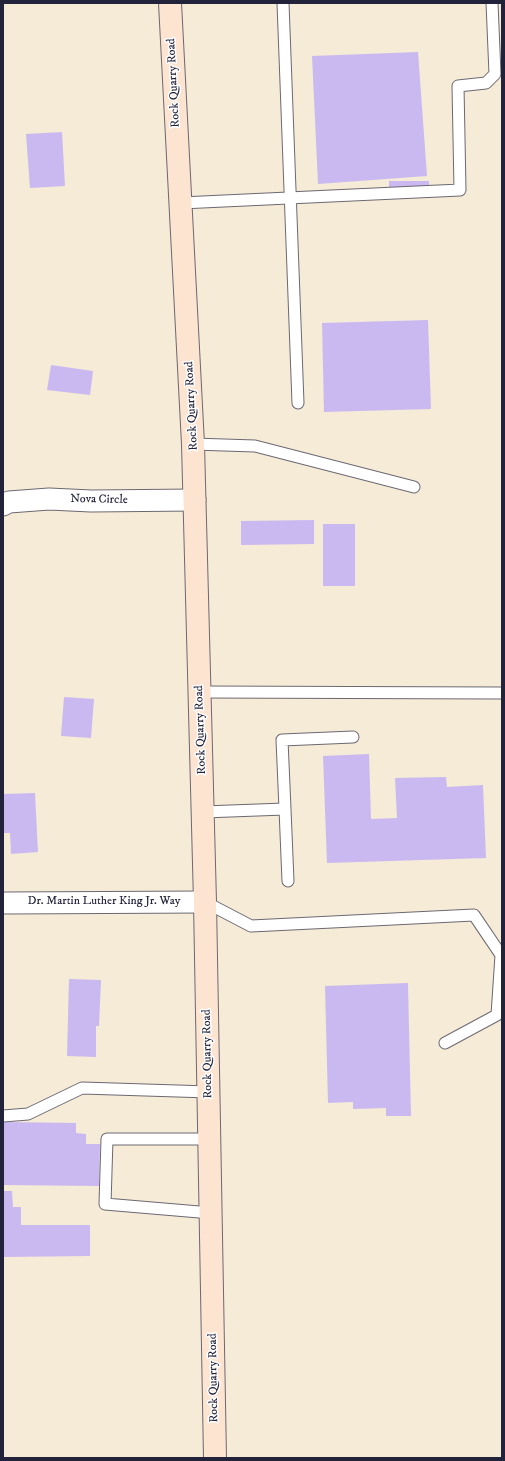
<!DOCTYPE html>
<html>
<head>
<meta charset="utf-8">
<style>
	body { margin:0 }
	#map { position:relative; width:505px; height:1461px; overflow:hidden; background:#f5ebd7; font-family:"IM FELL DW Pica",serif }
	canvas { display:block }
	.frame { position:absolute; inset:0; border:4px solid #22223b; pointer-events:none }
</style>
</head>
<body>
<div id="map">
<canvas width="505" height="1461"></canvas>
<div class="frame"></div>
</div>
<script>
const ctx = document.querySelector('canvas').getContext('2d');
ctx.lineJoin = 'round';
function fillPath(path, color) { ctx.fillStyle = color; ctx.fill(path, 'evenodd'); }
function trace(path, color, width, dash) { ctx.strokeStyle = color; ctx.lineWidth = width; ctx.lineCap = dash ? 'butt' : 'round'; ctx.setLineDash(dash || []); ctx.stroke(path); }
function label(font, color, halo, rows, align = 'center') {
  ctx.font = font + ' "IM FELL DW Pica",serif'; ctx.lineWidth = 3; ctx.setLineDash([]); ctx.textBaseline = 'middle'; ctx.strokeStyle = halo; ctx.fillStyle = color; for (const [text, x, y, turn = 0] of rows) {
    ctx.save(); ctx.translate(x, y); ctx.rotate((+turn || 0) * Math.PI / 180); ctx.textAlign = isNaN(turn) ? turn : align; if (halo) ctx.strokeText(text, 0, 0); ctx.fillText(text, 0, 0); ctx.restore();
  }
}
fillPath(new Path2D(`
	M418 52 427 176 318 184 312 56Z
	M62 132 65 186 30 188 26 134Z
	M389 181H429V190H389Z
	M428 320 431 409 324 412 322 323Z
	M51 365 93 371 90 395 47 390Z
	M314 520V544L241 545V521Z
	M323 524H355V586H323Z
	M64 697 94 699 91 738 61 736Z
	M369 754 371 819 397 818 395 778 446 777 447 787 483 785 486 858 327 863 323 756Z
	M35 793 38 852 11 854 10 833H3V794Z
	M69 979 101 980 99 1026H96V1057L67 1056Z
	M408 983 411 1116H386V1108L353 1109V1102L328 1103 325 986Z
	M3 1122 76 1123V1133L86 1134V1144H100L99 1186 3 1185Z
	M3 1191H12L13 1207H21V1225H90V1256L3 1257Z`), '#cab9f0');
const lane = new Path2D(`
	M283 3 298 403
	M181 203 460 190 458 86 486 83 495 74 492 3
	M193 444 255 446 414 487
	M200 692 502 693
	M285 809 282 740 353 737
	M203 812 285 809 288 881
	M205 902 251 926 474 915 501 955 497 1015 445 1043
	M3 1116 28 1114 82 1088 209 1092
	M209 1139H107L105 1204 211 1213`);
const street = new Path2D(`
	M3 505 9 502 49 499 91 501 195 500
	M3 903 205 902`);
const secondary = new Path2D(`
	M170 3 193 444 205 902 215 1458`);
trace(lane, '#6c6872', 13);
trace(street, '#6c6872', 23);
trace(secondary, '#6c6872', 24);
trace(lane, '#fff', 11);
trace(street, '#fff', 21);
trace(secondary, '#fde4d1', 22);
label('12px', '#22223b', '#fff', [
	["Rock Quarry Road",174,83,-93],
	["Rock Quarry Road",192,406,-93],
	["Nova Circle",99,500,1],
	["Rock Quarry Road",201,730,-92],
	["Dr. Martin Luther King Jr. Way",104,902],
	["Rock Quarry Road",208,1054,-91],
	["Rock Quarry Road",214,1378,-91]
]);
</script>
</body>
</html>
